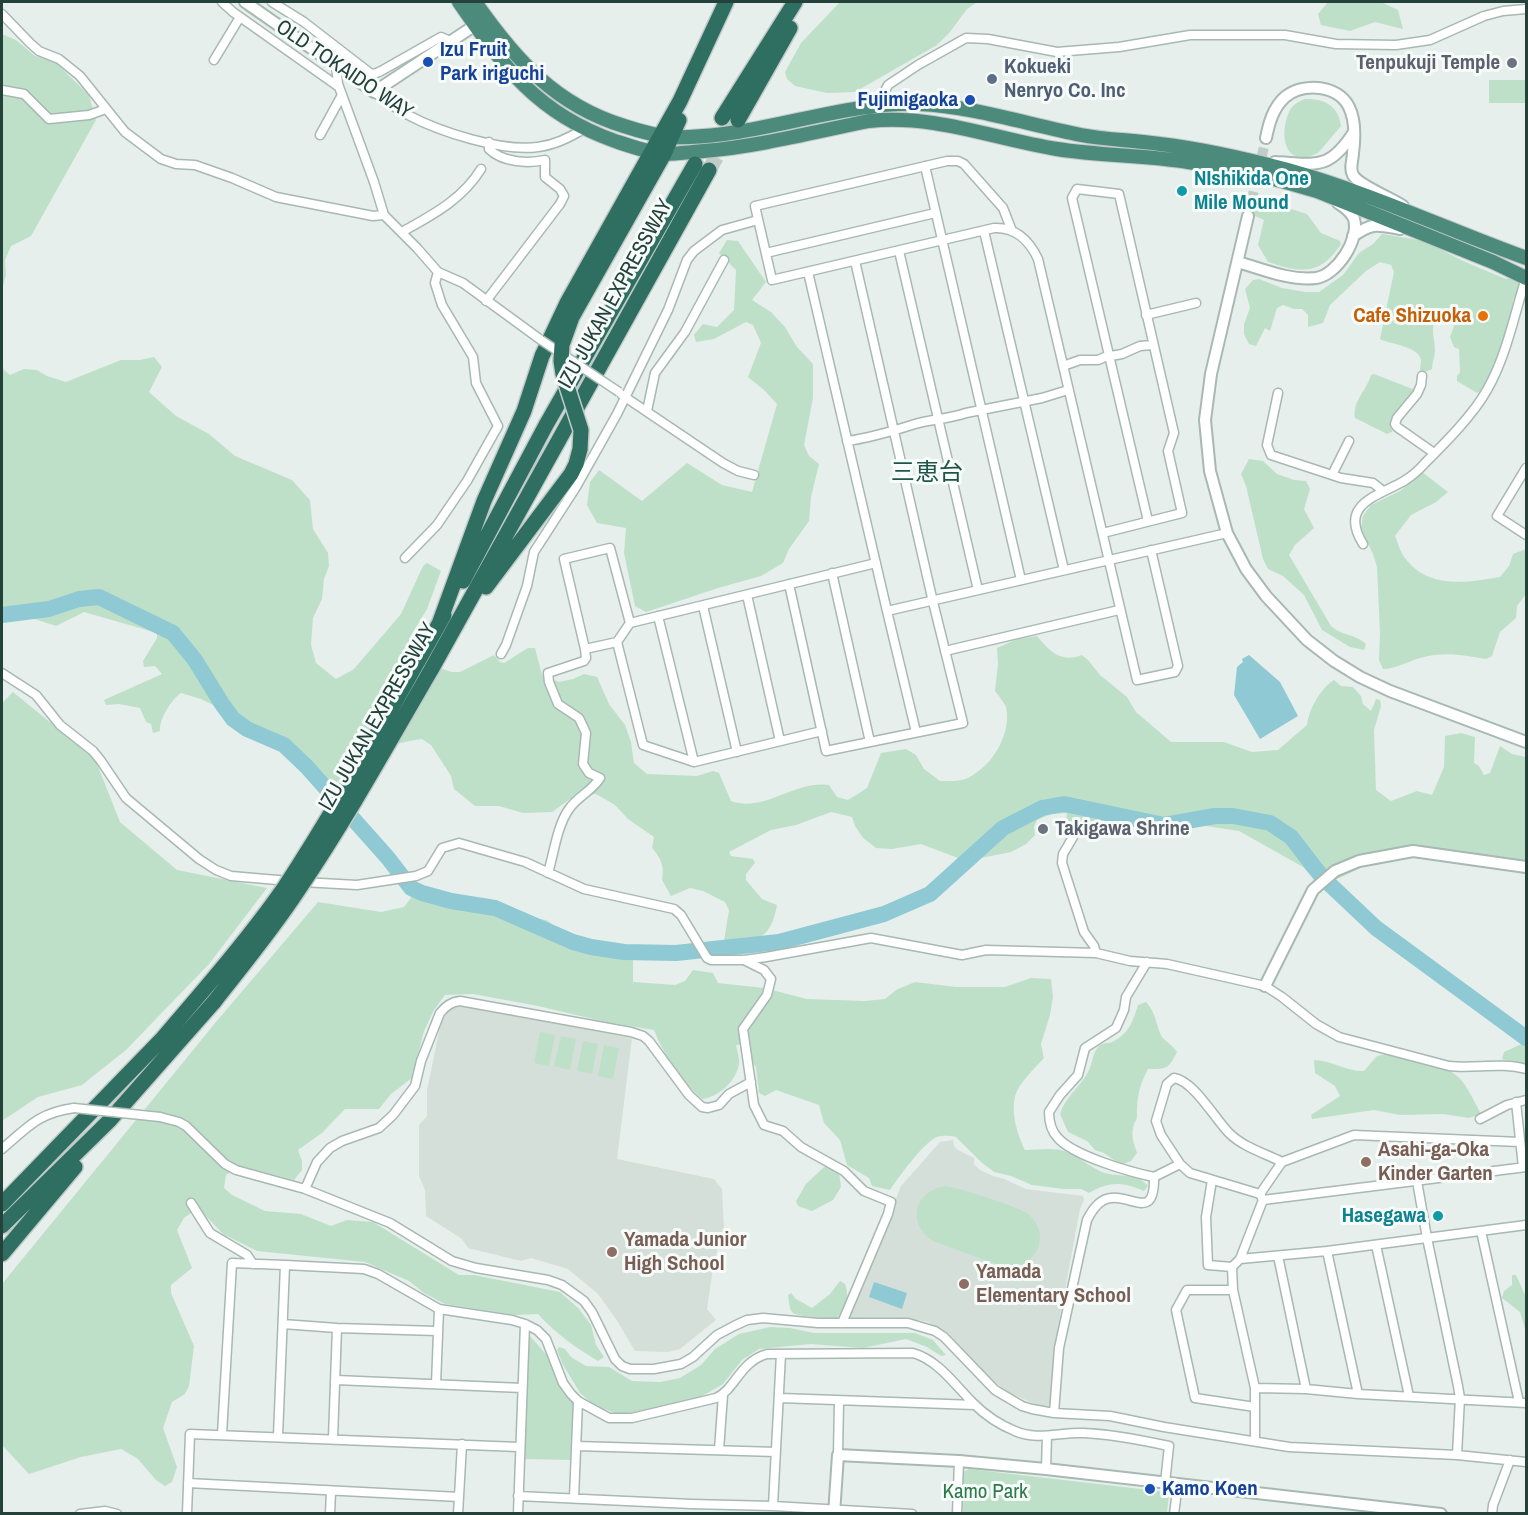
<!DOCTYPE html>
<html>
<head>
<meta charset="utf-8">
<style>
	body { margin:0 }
	#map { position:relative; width:1528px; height:1515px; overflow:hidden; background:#e6efeb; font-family:"Archivo Narrow",sans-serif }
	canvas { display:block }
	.frame { position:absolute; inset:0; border:3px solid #24423a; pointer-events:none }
</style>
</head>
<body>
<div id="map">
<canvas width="1528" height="1515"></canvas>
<div class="frame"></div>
</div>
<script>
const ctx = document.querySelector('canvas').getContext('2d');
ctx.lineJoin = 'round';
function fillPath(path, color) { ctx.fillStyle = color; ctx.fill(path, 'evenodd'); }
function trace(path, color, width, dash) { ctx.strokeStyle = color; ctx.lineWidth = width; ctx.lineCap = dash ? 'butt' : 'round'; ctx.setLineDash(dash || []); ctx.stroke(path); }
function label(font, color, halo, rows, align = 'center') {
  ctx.font = font + ' "Archivo Narrow","Noto Sans JP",sans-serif'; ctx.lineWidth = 6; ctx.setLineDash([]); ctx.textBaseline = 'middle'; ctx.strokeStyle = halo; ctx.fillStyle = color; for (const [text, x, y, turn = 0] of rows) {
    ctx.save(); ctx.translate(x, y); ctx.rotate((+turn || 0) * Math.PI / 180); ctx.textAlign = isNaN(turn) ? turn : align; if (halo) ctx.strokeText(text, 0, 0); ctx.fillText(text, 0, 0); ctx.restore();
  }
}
fillPath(new Path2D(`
	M456 1006H469L632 1038 617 1159 714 1179 722 1189 724 1230 714 1261 707 1309 716 1320 680 1349 668 1352 635 1351 616 1319 598 1294 568 1269 531 1258 521 1261 468 1248 462 1239 426 1216 425 1190 419 1176V1125L427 1116V1090L439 1032 442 1021 450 1008Z
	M953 1140 954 1146 958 1150 974 1158V1164L980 1170 993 1176 1004 1179 1026 1189 1083 1196 1084 1200 1080 1209 1056 1338 1052 1402 1046 1409 1010 1393 990 1379 948 1333 928 1322 919 1320 876 1321 852 1319 850 1316 901 1186 940 1142Z`), '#d4dfda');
fillPath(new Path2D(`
	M840 2H977L967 9 950 32 937 45 855 92 827 93 795 86 787 79 785 72 801 43Z
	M1328 2H1381L1398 10 1403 29 1375 22 1350 31 1321 25 1318 14Z
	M2 34 16 40 35 56 54 61 89 95 96 120 31 236 11 246 5 260 6 275 2 290Z
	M1489 80H1526V103H1489Z
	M1305 99C1324 98 1339 106 1341 126L1318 153 1306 158C1301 157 1296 157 1292 154 1280 144 1284 118 1292 107 1296 103 1300 101 1305 99Z
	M1262 200 1307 214 1321 233 1340 241 1341 244C1320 276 1301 273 1268 262L1258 245 1264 220 1251 214 1253 207H1259Z
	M1382 234 1425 241 1463 261 1506 279 1512 278 1520 282 1519 290 1513 300 1512 314 1508 323 1501 351C1492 362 1490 388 1477 393L1457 381V376L1460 372 1459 349 1454 347 1450 337 1454 326V321L1438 317C1429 326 1435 339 1435 350 1435 356 1432 363 1432 369L1423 373 1420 370C1420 367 1421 363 1421 360 1419 346 1389 344 1380 339L1394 272 1391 265 1380 262 1366 271 1330 305 1323 323 1308 327V315L1302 309H1294L1283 305 1277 308 1270 331 1265 328 1256 346 1249 344 1244 334V324L1250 308 1245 289 1253 280 1259 279 1282 288 1305 292H1319L1343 275 1359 253 1373 244Z
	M727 240 738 241 766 282 752 300 771 312 785 327 797 347 813 364V398L804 445 809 456 819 464 811 497 809 521 789 549 783 563 761 576 718 588 646 612 635 606 624 553 626 528 597 523 587 505 590 482 599 470 642 501 687 463 722 485 752 492 777 404 764 390 748 377 761 343 753 325 746 322 714 339 696 342 694 335 703 324 717 327 734 310 736 270 719 253Z
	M154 357 162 367 149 392 176 416 209 434 235 456 292 480 310 500 313 529 328 553 329 566 324 579 322 599 313 618 311 645 316 663 336 679 354 669 401 614 423 566 427 563 441 571 427 609 409 639 410 649 405 657 452 672H460L494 655 500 662 504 663 528 648H535L542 675 559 682 573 679 584 674 597 677 609 704 625 725 631 742 634 763 647 774 697 776 713 771 719 773 731 801C764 813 795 780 829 785L837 797 848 800 867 788 881 753 906 749 916 755 924 769 940 781C948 781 960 782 968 778 992 766 1012 734 1006 707 1004 702 998 695 995 691L998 664 997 648 1017 639 1037 636C1050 652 1061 663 1082 655L1088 660 1100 675 1127 697 1136 712 1171 742H1224L1252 752 1278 750 1307 725C1309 709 1320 689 1334 680L1341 686 1353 687 1361 696 1363 704 1371 711 1376 699 1380 700 1381 706 1374 730 1376 790 1391 801 1417 791 1432 795 1444 767 1445 736 1461 733 1475 737 1474 763 1479 766 1484 775 1490 773 1500 746 1512 754 1526 757V872L1424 856 1379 859 1335 880 1325 873 1311 876 1303 867 1239 831 1200 825 1183 829 1098 824 1087 838 1067 834 1065 828 1067 813 1051 814 1037 820 1034 827 1035 835 1026 844 1011 852 966 861 921 844 892 849 876 848 863 838 855 826 852 817 831 812 796 825 771 830 729 852 731 856 753 859 755 863 746 874V880L762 899 777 905C770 942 757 940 724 941L729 910 725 902 703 891 690 888 671 896 662 880C664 866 662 859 652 848L654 837 628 819 615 805 596 794 581 795 570 799 552 812 523 813 499 806H475L454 789 451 776 431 745 422 739C404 741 371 750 355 760 347 766 345 777 333 785L319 769 300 759 256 726 201 699 181 693C171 700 159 719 160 731L153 733 151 724 146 722 140 708 119 704 106 705 104 700 162 674 155 666 144 667 143 661 157 638V633L84 612 56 626 7 610H2V365L4 370 10 375 24 369 37 370 47 376 66 382 121 360H140Z
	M1374 374 1415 390 1400 409 1394 414 1392 432 1387 434 1355 418C1352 401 1367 390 1371 375Z
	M1249 459 1263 461 1277 474 1294 480 1306 481 1310 489 1304 509 1314 528 1295 545 1289 555 1331 626C1342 636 1356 634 1366 644L1364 650 1350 647 1322 630 1304 595 1283 576 1268 569 1263 559 1246 486 1241 474Z
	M1422 472 1448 492 1436 502 1411 515 1395 536C1398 543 1400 552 1405 558 1428 589 1466 583 1500 577L1509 566 1513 554 1526 549V594L1517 606 1516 618 1500 632 1492 656 1486 659C1462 655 1445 651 1420 658 1407 662 1395 669 1383 669L1379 660 1380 633 1377 567 1373 554 1361 529 1363 516 1371 505 1400 491Z
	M13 692 95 759 120 822 177 870 267 888 209 964 126 1050 82 1085 38 1097 2 1121V703Z
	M413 895 445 903 546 920 590 949 633 954V982L675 985 685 981 693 970 713 973 718 983 764 988 807 999 865 1001 885 999 896 990 915 982 956 987H1005L1031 978 1051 979 1053 997 1050 1015 1041 1044 1044 1058C1035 1068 1023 1079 1017 1091 1009 1108 1017 1134 1025 1150 1038 1150 1055 1147 1067 1152 1081 1157 1095 1172 1109 1174 1125 1177 1137 1173 1148 1186L1144 1191C1122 1182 1110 1181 1089 1193L1081 1189H1064L1032 1185 1011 1176 994 1172 981 1162 956 1137C950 1136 944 1135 937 1137 924 1142 898 1178 890 1190L872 1186 869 1178 847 1165 840 1140 824 1123 819 1105 776 1090 765 1096 759 1093 756 1067 750 1059V1043L736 1045C737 1051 740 1059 739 1064 736 1082 718 1097 702 1099 681 1080 664 1056 654 1030L606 1022 538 1006 473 994 445 995 434 1010 424 1031 412 1078 391 1094 379 1109H345L322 1133 298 1150 302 1161V1170L294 1180 240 1166 226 1175 224 1188 232 1195 265 1211 301 1214 331 1226 347 1220 373 1222 459 1275H474L560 1292 579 1309 591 1325 596 1345 604 1357 598 1361C576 1348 555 1333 538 1314L515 1315 445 1304 424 1293 409 1281 365 1262 257 1251 223 1234 205 1215 191 1213 184 1218 177 1230 192 1268 171 1285V1293L194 1346 189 1386 185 1394 172 1402 163 1428 177 1467 172 1482 165 1486 156 1480 138 1459 121 1449 81 1457 29 1474 2 1445V1284L216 1022 318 902 381 912 404 907Z
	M1146 1002C1158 1015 1156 1030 1163 1038 1168 1043 1173 1046 1177 1052 1168 1069 1168 1069 1148 1069 1139 1087 1137 1096 1137 1116 1137 1121 1135 1120 1134 1125 1130 1134 1134 1144 1137 1153L1131 1161 1121 1165 1104 1153 1095 1150 1087 1141 1068 1132 1060 1114C1065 1097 1080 1087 1088 1072 1093 1063 1092 1053 1099 1046 1104 1042 1108 1044 1112 1042 1129 1034 1133 1021 1138 1005Z
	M540 1032 555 1035 549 1066 534 1063Z
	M561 1036 576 1039 570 1070 554 1066Z
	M583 1041 598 1044 592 1074 577 1071Z
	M1526 1042V1064L1514 1063 1502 1059 1504 1052Z
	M604 1045 619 1048 613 1079 598 1076Z
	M1396 1052C1417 1058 1447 1063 1462 1081 1469 1090 1475 1103 1481 1114L1469 1118 1443 1114 1400 1115 1374 1110 1312 1119 1311 1115 1340 1096 1335 1086 1315 1073 1314 1060C1332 1060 1346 1072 1364 1071L1377 1056Z
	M824 1167H831L839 1172 841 1187 833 1200 812 1211 798 1206 796 1201 806 1184Z
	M945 1186C957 1187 1020 1207 1028 1214 1053 1235 1036 1268 1006 1268L933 1241C906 1224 914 1191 945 1186Z
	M1512 1275H1516L1526 1297V1332L1520 1312 1502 1298 1504 1291 1512 1285Z
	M840 1281 845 1284C850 1299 846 1306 837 1318 829 1318 798 1317 793 1313 789 1310 789 1300 788 1295L791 1293 796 1299 812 1308 830 1294Z
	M770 1327 790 1328 814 1333H915L933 1340 946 1355 941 1356 927 1347 906 1339 863 1348 811 1344 759 1349 742 1360 723 1384 697 1399 644 1411 617 1414 595 1406 580 1393 562 1363 557 1350 559 1347 565 1349 571 1357 586 1366 609 1367 632 1381 660 1382 680 1378 701 1365 715 1349 739 1334Z
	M527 1336H530L552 1361 565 1393 573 1402V1446L570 1460 524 1459Z
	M969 1469 1167 1492 1169 1495 1167 1513H963V1472Z`), '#bfe0c8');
fillPath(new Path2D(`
	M1249 655 1280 682 1298 716 1260 739 1234 695 1237 667 1243 662 1242 659Z
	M874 1282 907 1293 902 1309 869 1297Z`), '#8ec9d4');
trace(new Path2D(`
	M2 615 49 609 79 599 99 597 173 633 195 660 222 704 233 719 247 729 284 745 307 767 388 858 411 888 422 893 451 901 495 908 573 942 591 947 624 952 676 953 779 942 884 914 930 894 1003 828 1042 808 1064 804 1164 825 1215 816H1233L1270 823 1291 837 1322 877 1376 928 1526 1038`), '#8ec9d4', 16);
trace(new Path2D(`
	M1248 216 1266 138`), '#bfccc8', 10, [10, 5]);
trace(new Path2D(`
	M709 170 736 123`), '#bfccc8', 15, [15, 8]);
const minor = new Path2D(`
	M222 2 233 12 339 87
	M272 2 304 22 370 73 374 74 381 71 441 37 450 41
	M2 14 30 43 39 51 59 59 80 76 125 132 161 159 176 164 195 165 232 178 276 197 373 216 384 215
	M214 60 240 17
	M336 65 338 84 374 182 384 215 417 248 438 272 463 283 541 340
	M2 90 24 94 49 119 89 115 106 109
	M374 92C385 100 396 109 408 115 440 132 502 152 538 147 554 145 571 137 585 128
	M888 107 885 91 888 85 918 65 966 38 988 39 1057 52 1119 47 1190 35H1285L1336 44 1396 45 1430 40 1484 16 1503 11 1526 9
	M320 135 342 95
	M925 166 1021 580
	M984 231 1064 570
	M1012 231 1003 208 964 164 958 161H947L755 206 772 280 994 228C1016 227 1029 240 1038 259L1137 680 1175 672 1178 666 1151 550
	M402 232C432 215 462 200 481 169
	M899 251 978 590
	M766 253 935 213
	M808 272 887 611 1227 533
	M486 301 560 204 564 196 560 189 545 177V160C527 164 502 162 489 149V142
	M1146 315 1196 303
	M1063 366 1080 360H1098L1105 357 1122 354 1140 346 1153 345
	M1422 376 1421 385 1417 394 1397 418 1395 424 1397 427 1434 453
	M1278 393 1267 445 1271 455 1341 478 1373 483 1383 491
	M622 395 723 463 738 471 754 475
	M647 411 655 373 685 332 724 260
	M847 441C870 438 893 431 915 424 932 419 949 419 966 413L1042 398 1068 390
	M1526 468 1497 516 1526 535
	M1332 475 1349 441
	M1103 533 1182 513 1168 451 1174 433 1119 194 1077 189 1072 198 1148 521
	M1363 544C1338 504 1378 496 1404 481 1412 476 1419 470 1425 463 1446 442 1473 415 1487 390 1507 355 1514 315 1526 278
	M405 558 437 525 467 481 498 426 476 383 473 357 442 305 435 283 438 272
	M832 573 870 742
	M789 584 826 751 963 723 933 602 855 261
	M747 595 780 741
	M703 606 737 752
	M887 611 916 732
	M658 616 694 762
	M617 642 585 649 564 559 610 548 630 623
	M945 651 1119 610
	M501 654 506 645 527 586 534 552 576 487 617 414 668 310 687 260 694 251 722 230 758 220
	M2 673 36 695 60 725 93 751 101 761 126 798 199 859 216 870 231 876 289 881
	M822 731 694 762 643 745 617 642 630 623 876 563
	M1073 837 1063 854 1062 863 1084 932 1094 946 1096 953
	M548 873C554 853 557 826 569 809 577 797 592 791 600 778L589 773 583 764 586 733 579 718 558 704 549 682 548 673 584 661 586 658 585 649
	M302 882 357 885 416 876 428 871 442 848 459 843 525 862 584 889 674 909 681 915 707 958 711 960H744L766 957 871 938 962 955 986 950 1096 953 1130 961 1167 964 1265 986 1282 997 1316 1024 1339 1037 1449 1066C1475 1069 1501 1062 1526 1069
	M744 960 764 970 771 979 767 995 743 1029 754 1105 764 1125 783 1131 801 1147 844 1171 864 1191 891 1202 888 1214 842 1323
	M1516 1102 1523 1167
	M160 1117 179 1122 186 1126 225 1164 236 1170 305 1189 390 1223 452 1261 476 1268 548 1280 562 1285 584 1301 592 1312 615 1359 622 1366 630 1369H654L681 1364 693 1357 717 1335 734 1326 747 1320 763 1318 818 1323H908L935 1331 944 1337 995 1390 1022 1406 1032 1409 1054 1413 1110 1416 1164 1427 1289 1447 1457 1455 1526 1462
	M1480 1119 1507 1105 1526 1100
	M2 1149C28 1127 38 1113 74 1108
	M1282 1162 1354 1135 1520 1142
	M1180 1164 1161 1135 1156 1121 1167 1084 1174 1078C1194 1081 1215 1119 1229 1133 1243 1147 1264 1153 1282 1162L1260 1194 1263 1200 1240 1259 1232 1267 1233 1290 1255 1388V1440
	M1154 1177 1180 1164 1190 1173 1260 1194
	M1212 1180 1206 1217 1208 1265 1232 1267
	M1417 1181 1427 1238 1458 1386 1460 1398 1457 1455
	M305 1189 317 1162 330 1148 342 1141 379 1128 393 1115 415 1086 421 1061 440 1013C446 1006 451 1002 460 1001L631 1032 643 1036 649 1041 689 1095 702 1107 708 1108 719 1105 729 1094 751 1082
	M1263 1200 1526 1167
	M191 1203 210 1233 247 1255 253 1264
	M1481 1231 1519 1402
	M1376 1245 1409 1396
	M1327 1251 1358 1394
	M1278 1256 1306 1389
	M1240 1259 1327 1251 1526 1225
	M285 1265 364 1269 378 1274 439 1309 512 1320 525 1324 537 1330 546 1339 563 1383 571 1394 578 1401 609 1418H632L716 1398C736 1389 739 1362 767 1354L913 1353C938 1360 955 1385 973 1403 984 1414 1000 1425 1015 1431 1037 1441 1060 1432 1083 1433 1112 1434 1141 1440 1169 1446L1165 1483
	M1233 1290H1187L1176 1310 1195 1398 1255 1407
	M283 1324 337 1328 437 1331
	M336 1380 522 1388
	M436 1384 439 1309
	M1255 1388 1306 1389 1358 1394 1526 1403
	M780 1398 975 1405
	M1054 1413 1059 1348 1087 1220C1092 1210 1099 1199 1111 1198 1132 1195 1155 1221 1154 1177 1130 1172 1074 1156 1058 1138 1051 1131 1049 1121 1049 1112L1060 1095 1078 1075 1085 1048 1116 1028 1124 1010 1126 997 1147 962
	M222 1434 232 1263 285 1265 278 1436
	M333 1438 337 1328
	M576 1446 776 1452
	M719 1450 723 1395
	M838 1455 839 1401
	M1046 1469 1047 1436
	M188 1483 459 1497
	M518 1496 691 1504 773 1506 912 1514
	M574 1498 578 1401
	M773 1506 781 1354
	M80 1514 105 1511 117 1514
	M187 1514 190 1434 519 1447
	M330 1514 331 1492
	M458 1514 462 1444
	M518 1514 525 1324
	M957 1514 959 1461
	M1174 1514 1178 1484
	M1492 1514 1493 1505 1510 1460`);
const tertiary = new Path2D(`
	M245 2 374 92 480 22
	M1266 138C1269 123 1273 108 1285 97 1304 82 1338 85 1349 107 1356 121 1355 138 1353 153 1353 160 1349 168 1353 175 1358 185 1391 198 1403 206
	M1275 162C1316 164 1329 171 1354 132
	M1248 216 1211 374 1205 420 1210 471 1227 533 1246 569 1266 596 1307 640 1334 661 1360 677 1390 691 1526 742
	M1353 236C1373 222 1377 225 1400 229
	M1238 262C1262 269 1290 281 1316 278 1337 275 1360 239 1354 219 1351 211 1344 207 1338 203
	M1265 986 1313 890 1335 871 1359 861 1413 851 1526 867
	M834 1514 838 1455 959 1461 1046 1469 1441 1514`);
const trunk = new Path2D(`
	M459 2C504 67 536 113 615 141 630 146 647 152 663 154 676 154 691 152 704 151 760 146 814 132 869 121 935 114 994 139 1057 149 1101 156 1145 155 1188 162 1232 168 1275 178 1317 191L1493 262 1526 278
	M475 2C515 59 555 105 624 126 639 131 657 136 673 137 690 138 707 136 724 134 787 126 858 101 920 104 971 106 1030 125 1081 135 1107 140 1134 140 1160 144 1202 149 1246 159 1288 170 1370 193 1446 229 1526 258`);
const motorway = new Path2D(`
	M722 118 795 2
	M738 120 790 28
	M562 345 572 317 664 154 679 120
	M463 581 546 425 695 164
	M486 587 571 474 576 464 580 449
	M439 624 484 501 524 411 542 356 567 303 680 101 726 2
	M417 663 444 615
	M431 670 709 170
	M2 1204 161 1040 202 992
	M2 1226 109 1121 214 1002
	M2 1254 75 1167`);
trace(minor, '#a8b8b2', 11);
trace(tertiary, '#a8b8b2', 14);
trace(trunk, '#c2cac8', 16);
trace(motorway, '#c2cac8', 18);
trace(minor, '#fff', 8);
trace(tertiary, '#fff', 10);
trace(trunk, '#4c8a7c', 14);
trace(motorway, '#2f6f62', 15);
const minorBridge = new Path2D(`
	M541 340 619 392
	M74 1108 160 1117`);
const motorwayBridge = new Path2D(`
	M562 345 561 361 563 374 581 430 580 449
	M202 992C231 958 259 924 284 888 332 815 374 739 417 663
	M214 1002C243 965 273 929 299 889 347 818 388 744 431 670`);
trace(minorBridge, '#a8b8b2', 11, []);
trace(motorwayBridge, '#c2cac8', 18, []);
trace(minorBridge, '#fff', 8);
trace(motorwayBridge, '#2f6f62', 15);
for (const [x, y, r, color] of [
	[428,62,6,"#1a4fb4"],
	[1512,63,6,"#6b7280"],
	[992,79,6,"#5c6f8a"],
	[970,100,6,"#1a4fb4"],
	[1182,191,6,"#0f9aa8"],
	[1483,316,6,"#e8710a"],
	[1043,829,6,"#6b7280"],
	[1366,1162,6,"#8d6e63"],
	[1438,1216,6,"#0f9aa8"],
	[612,1252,6,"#8d6e63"],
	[964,1284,6,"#8d6e63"],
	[1150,1489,6,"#1a4fb4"]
]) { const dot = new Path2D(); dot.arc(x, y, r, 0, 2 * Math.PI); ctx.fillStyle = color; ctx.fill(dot); trace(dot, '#f7fbf9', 2); }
label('bold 21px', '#164399', '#f7fbf9', [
	["Izu Fruit",440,50],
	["Park iriguchi",440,74],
	["Fujimigaoka",958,100,"right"],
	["Kamo Koen",1162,1489]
], 'left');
label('bold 21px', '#5b616d', '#f7fbf9', [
	["Tenpukuji Temple",1500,63],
	["Takigawa Shrine",1055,829,"left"]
], 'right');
label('bold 21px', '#4e5e75', '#f7fbf9', [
	["Kokueki",1004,67],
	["Nenryo Co. Inc",1004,91]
], 'left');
label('21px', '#24423a', '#f7fbf9', [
	["OLD TOKAIDO WAY",344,70,34],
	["IZU JUKAN EXPRESSWAY",616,294,-61],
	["IZU JUKAN EXPRESSWAY",378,717,-60]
]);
label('bold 21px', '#0d838f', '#f7fbf9', [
	["NIshikida One",1194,179],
	["Mile Mound",1194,203],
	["Hasegawa",1426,1216,"right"]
], 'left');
label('bold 21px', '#c56008', '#f7fbf9', [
	["Cafe Shizuoka",1471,316]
], 'right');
label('bold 21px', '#785e54', '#f7fbf9', [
	["Asahi-ga-Oka",1378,1150],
	["Kinder Garten",1378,1174],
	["Yamada Junior",624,1240],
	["High School",624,1264],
	["Yamada",976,1272],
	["Elementary School",976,1296]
], 'left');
label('21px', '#2d7a4b', '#f7fbf9', [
	["Kamo Park",985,1492]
]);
label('24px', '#1f5548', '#f7fbf9', [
	["三恵台",927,474]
]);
</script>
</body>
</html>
